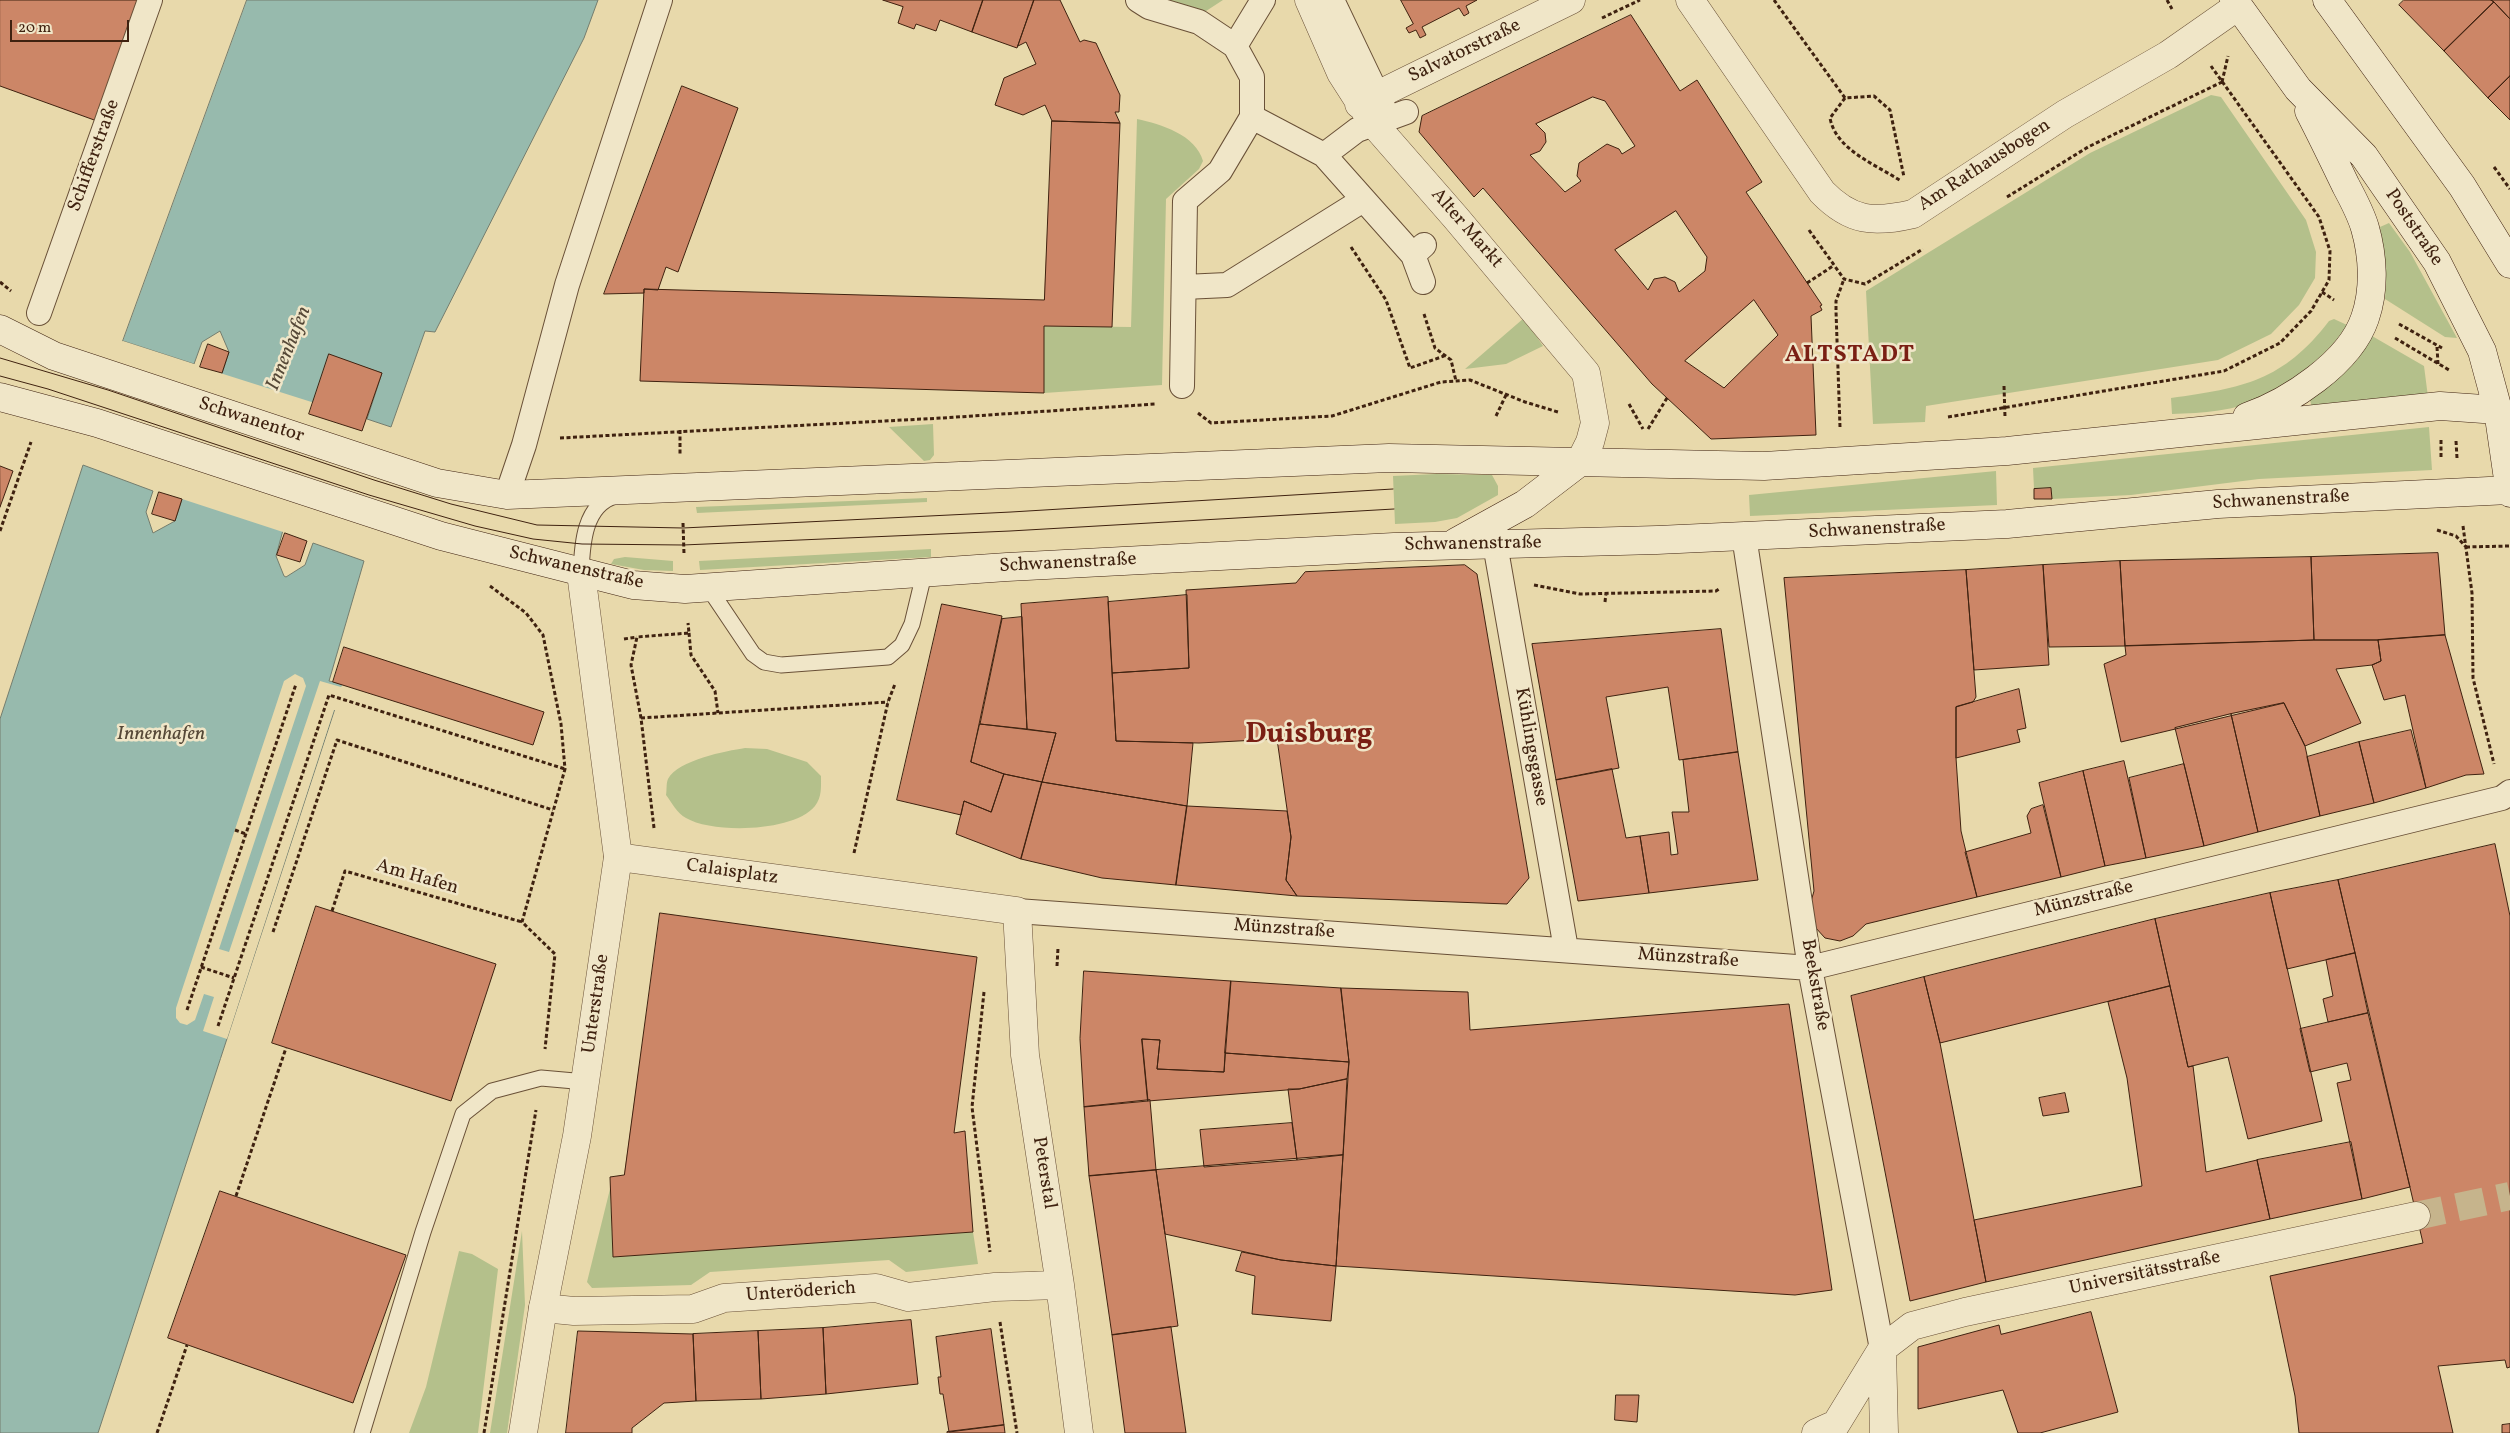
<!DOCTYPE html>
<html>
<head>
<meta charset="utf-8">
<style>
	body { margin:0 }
	#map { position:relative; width:2510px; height:1433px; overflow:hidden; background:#e8d9ab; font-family:Vollkorn,serif }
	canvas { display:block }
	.scale { position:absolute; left:10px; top:20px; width:119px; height:22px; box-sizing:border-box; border:2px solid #3f2210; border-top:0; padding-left:6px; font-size:15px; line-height:18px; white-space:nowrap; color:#3f2210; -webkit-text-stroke:4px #f0e6c8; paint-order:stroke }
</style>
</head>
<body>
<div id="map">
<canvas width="2510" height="1433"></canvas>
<div class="scale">20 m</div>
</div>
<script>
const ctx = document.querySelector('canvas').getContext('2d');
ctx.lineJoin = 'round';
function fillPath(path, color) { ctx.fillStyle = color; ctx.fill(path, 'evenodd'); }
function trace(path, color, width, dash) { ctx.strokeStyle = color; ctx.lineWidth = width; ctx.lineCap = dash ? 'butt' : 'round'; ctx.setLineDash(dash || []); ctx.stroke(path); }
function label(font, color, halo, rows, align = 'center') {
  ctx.font = font + ' Vollkorn,serif'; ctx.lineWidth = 5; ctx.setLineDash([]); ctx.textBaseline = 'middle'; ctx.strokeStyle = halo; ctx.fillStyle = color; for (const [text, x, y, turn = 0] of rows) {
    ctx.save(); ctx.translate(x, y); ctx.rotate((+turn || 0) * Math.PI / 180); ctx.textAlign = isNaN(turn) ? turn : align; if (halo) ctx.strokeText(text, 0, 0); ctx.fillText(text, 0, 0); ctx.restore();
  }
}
fillPath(new Path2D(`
	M1155 0H1223L1203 13Z
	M2211 95 2221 97 2306 220 2316 252 2315 278 2299 305 2271 334 2218 360 1926 406 1925 422 1873 424 1866 291 2090 153Z
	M1137 119C1161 124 1196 135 1203 161L1199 169 1166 199 1162 385 1044 393V326L1131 327Z
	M2389 223 2410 252 2457 338 2445 337 2385 299 2386 273 2380 227Z
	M1524 318 1543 346 1506 364 1465 369Z
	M2334 319 2347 325C2330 351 2311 366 2286 383 2279 388 2271 395 2263 398 2235 411 2203 413 2172 414L2171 398C2243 388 2283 381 2329 321Z
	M2372 336 2424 366 2428 397 2312 408 2310 400 2357 360Z
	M933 424 934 455 930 460 924 461 889 427Z
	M2429 427 2432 470 2259 479 2131 495 2052 499 2051 488 2034 489 2033 468Z
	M1996 471 1997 505 1750 516 1749 495Z
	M1436 474 1492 475 1498 486V495L1457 518 1435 522 1395 524 1393 476Z
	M927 498V502L697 513 696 507Z
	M931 549V557L700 570 699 561Z
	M625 557 673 561V571L644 570 611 564 614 559Z
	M745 748 767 749 807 762 821 776C821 787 822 797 815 806 794 832 713 834 686 818 677 813 672 803 666 795 667 790 666 783 668 779 678 760 726 751 745 748Z
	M610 1189 613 1257 973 1232 978 1264 906 1272 889 1260 710 1272 691 1285 592 1288 587 1282Z
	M522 1231 525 1305 507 1433H490Z
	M459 1251 472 1254 498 1269 478 1433H409L426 1387Z`), '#b4c08b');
const water = new Path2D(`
	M247 0H598L584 38 435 332 425 331 391 427 367 419 382 373 330 356 276 556 284 576 286 577 305 565 313 543 364 561 329 681 343 684 98 1433H0V719L83 465 153 491 146 512 153 533 175 521 229 352 220 331 202 342 194 364 123 341Z`);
fillPath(water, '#97baad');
trace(water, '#747d6e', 1);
fillPath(new Path2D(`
	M123 341 194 364 197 365 194 367 122 344Z
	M220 373 321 405 286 533 179 498Z
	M295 674 303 678 306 686 219 949 229 952 320 681 341 687 343 684 345 685 337 710H334L227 1039 203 1031 214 997 204 994 195 1020 187 1025 180 1023 176 1018V1008L284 681Z`), '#e8d9ab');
const building = new Path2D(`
	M0 0H139L97 121 0 86Z
	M883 0H983L972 32 940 20 936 31 916 24 914 29 898 23 903 7Z
	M983 0H1034L1017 48 972 32Z
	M1034 0H1060L1080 42 1084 40 1096 43 1120 95 1119 112H1115L1120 123 1052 121 1045 105 1023 115 995 105 1004 78 1036 64 1026 42 1018 46Z
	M1401 0H1477L1466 6 1469 13 1464 16 1459 8 1422 27 1426 35 1420 38 1416 30 1409 33 1406 28 1413 24Z
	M2404 0H2491L2494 2 2444 51 2399 5Z
	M2491 0H2510V19L2494 2Z
	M2494 2 2510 19V76L2488 98 2444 51Z
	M1631 15 1680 91 1697 80 1762 182 1746 192 1822 305 1820 306 1822 310 1811 316 1816 435 1711 439 1652 384 1483 188 1474 197 1419 132 1422 116ZM1593 97 1605 101 1635 146 1622 154 1619 149 1607 144 1579 163 1577 176 1581 181 1565 192 1530 155 1540 151 1546 142 1545 133 1536 124ZM1676 211 1707 257 1705 271 1679 292 1675 282 1665 277 1654 279 1648 290 1615 250ZM1754 300 1778 335 1724 388 1685 361Z
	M2510 76V120L2488 98Z
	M682 86 738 108 678 272 666 267 658 290 644 289V293L604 294Z
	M1052 121 1120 123 1112 327 1044 326V393L640 381 644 289 1044 300Z
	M208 344 229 352 222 373 200 367Z
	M329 354 382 373 362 431 309 414Z
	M0 466 13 471 0 507Z
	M2051 488 2052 499H2034V489Z
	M159 492 182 499 175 521 152 514Z
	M285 533 307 541 300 562 277 555Z
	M2438 553 2445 635 2378 640H2314L2311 557Z
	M2311 557 2314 640 2125 646 2120 561Z
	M2120 561 2125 646 2049 647 2043 565Z
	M1465 565 1477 574 1529 878 1507 904 1297 896 1286 880 1291 837 1277 739 1199 743 1116 741 1112 673 1189 668 1186 590 1296 583 1305 572Z
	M2043 565 2049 665 1974 670 1966 570Z
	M1966 570 1976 697 1973 702 1956 707V758L1961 831 1977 897 1866 924 1853 936 1840 941 1825 938 1815 927 1808 912 1814 891 1784 578Z
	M1187 595 1189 668 1112 673 1108 602Z
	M1108 597 1116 741 1193 743 1187 806 1042 782 1056 733 1027 729 1021 604Z
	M942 604 1002 616 971 762 1004 774 991 812 964 801 961 815 897 800Z
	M1022 617 1027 729 980 724 1002 619Z
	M1721 629 1738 752 1679 760 1668 687 1606 697 1619 768 1556 780 1532 644Z
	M2445 635 2484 774 2466 775 2426 788 2405 695 2384 700 2372 665 2381 661 2378 640Z
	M2314 640H2378L2381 661 2372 665 2336 669 2361 723 2305 746 2284 703 2121 742 2104 664 2126 655 2125 646Z
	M344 647 544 712 533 745 333 682Z
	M2019 689 2026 728 2017 730 2020 742 1956 758V707Z
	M2284 703 2305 746 2320 816 2258 832 2231 714Z
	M2231 714 2258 832 2204 846 2175 728Z
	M980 724 1056 733 1042 782 1004 774 971 762Z
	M2411 730 2426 788 2374 803 2359 742Z
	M2359 742 2374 803 2320 816 2307 757Z
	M1738 752 1758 880 1649 893 1640 836 1669 832 1671 855 1678 854 1672 812H1689L1683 760Z
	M2124 761 2146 858 2105 866 2083 771Z
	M2184 764 2204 846 2146 858 2129 778Z
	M1612 769 1626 838 1640 836 1649 893 1578 901 1556 780Z
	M2083 771 2105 866 2061 877 2039 783Z
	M1004 774 1042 782 1021 859 956 834 964 801 991 812Z
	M1042 782 1187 806 1176 885 1102 878 1021 859Z
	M2043 805 2061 877 1977 897 1965 852 2031 833 2027 816 2031 809Z
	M1187 806 1287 811 1291 837 1286 880 1297 896 1176 885Z
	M2495 844 2510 916V1367L2507 1368 2505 1360 2438 1366 2453 1433H2299L2295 1396 2270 1276 2423 1243 2338 880Z
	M2338 880 2355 953 2287 969 2270 893Z
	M2270 893 2322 1121 2248 1139 2228 1057 2188 1067 2155 919Z
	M316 906 496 964 451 1101 272 1043Z
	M660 913 977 957 954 1133 965 1131 973 1232 613 1257 610 1177 624 1175Z
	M2155 919 2170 986 1940 1043 1924 977Z
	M2355 953 2368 1013 2328 1022 2323 999 2333 996 2326 960Z
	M1084 971 1231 981 1224 1072 1157 1069 1160 1040 1142 1039 1148 1101 1084 1107 1080 1039Z
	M1924 977 1940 1043 1986 1282 1910 1301 1851 996Z
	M1231 981 1341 988 1349 1062 1225 1053Z
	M2170 986 2188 1067 2193 1066 2206 1172 2257 1160 2270 1219 1986 1282 1974 1220 2142 1186 2127 1078 2108 1002Z
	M1341 988 1468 992 1470 1030 1789 1004 1832 1290 1795 1295 1336 1266 1349 1062Z
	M2368 1013 2410 1187 2362 1199 2337 1083 2351 1080 2347 1063 2310 1072 2300 1029Z
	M1142 1039 1160 1040 1157 1069 1224 1072 1225 1053 1349 1062 1347 1079 1299 1089 1148 1101Z
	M1347 1079 1343 1155 1297 1160 1288 1089H1299Z
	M2065 1093 2069 1112 2043 1116 2039 1098Z
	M1150 1100 1156 1170 1089 1176 1084 1107Z
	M1292 1123 1297 1160 1204 1167 1200 1130Z
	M2351 1142 2362 1199 2270 1219 2257 1160Z
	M1343 1155 1336 1266 1281 1260 1165 1234 1156 1170Z
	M1156 1170 1178 1326 1112 1335 1089 1176Z
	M220 1191 406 1255 353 1403 168 1338Z
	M1242 1252 1281 1260 1336 1266 1331 1321 1252 1314 1255 1276 1236 1271Z
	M2091 1312 2118 1412 2040 1433H2018L2003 1390 1918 1409V1347L1999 1325 2001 1334Z
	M911 1320 918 1384 826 1394 823 1328Z
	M1171 1327 1186 1433H1125L1112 1335Z
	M823 1328 826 1394 761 1399 758 1331Z
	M991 1329 1004 1425 949 1432 943 1394H940L938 1377H941L936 1337Z
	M578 1331 693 1334 696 1401 664 1403 632 1428V1433H566Z
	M758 1331 761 1399 696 1401 693 1334Z
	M1616 1395H1639L1637 1422 1615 1420Z
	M2510 1424V1433H2502V1425Z
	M1004 1425 1005 1433H947V1432Z`);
fillPath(building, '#cc8667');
trace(building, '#3f2210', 1);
trace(new Path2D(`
	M2416 1216 2510 1196`), '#c6b48c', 28, [28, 14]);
const service = new Path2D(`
	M581 573C582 545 584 504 616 496
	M708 587 753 654 764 662 781 665 888 657 902 645 912 624 924 574
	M362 1433 423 1232 463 1114 492 1091 541 1078 586 1082`);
const pedestrian = new Path2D(`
	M1138 0 1149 7 1199 22 1235 46 1252 77V117L1220 171 1185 201 1182 386
	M1332 0 1385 111
	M1235 46 1263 0
	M1252 117 1324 155 1357 130 1406 112
	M1324 155 1413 255 1424 245
	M1413 255 1423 282
	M1184 287 1227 285 1363 200
	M39 313 150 0
	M507 495 524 445 567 285 660 0
	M1744 536 1810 968 1882 1349
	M1495 544 1566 949
	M1017 911 1810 968 2502 798 2510 792`);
const minor = new Path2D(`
	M1309 0 1341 73 1373 123 1456 218 1586 373 1595 423 1590 442 1580 462
	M1690 0 1822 192C1851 222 1874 223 1913 214L2065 114 2168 55 2238 6
	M1359 104 1571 0
	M618 857 1017 911 1025 1055 1060 1285 1079 1433
	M543 1308 574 1311 693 1309 724 1298 876 1288 908 1297 995 1287 1060 1285
	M1882 1349 1884 1433
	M1816 1433 1836 1424 1882 1349 1912 1326 1965 1312 2416 1216`);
const tertiary = new Path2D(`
	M523 1433 543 1308 577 1136 618 857 581 573`);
const secondary = new Path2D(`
	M2234 0 2298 89 2364 156 2437 262 2482 351 2498 410 2510 493
	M2327 0 2462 186 2510 264
	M0 329 54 356 437 483 507 495 1389 458 1764 466 2007 451 2440 406 2498 410 2510 416
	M0 397 97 423 441 536 633 585 685 589 1007 567 1394 547 1657 540 2007 524 2218 504 2510 490
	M2247 417C2289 402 2350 363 2365 318 2375 289 2373 256 2365 228 2361 214 2353 199 2346 186 2334 161 2322 136 2309 111
	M1456 542 1525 504 1580 462`);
trace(service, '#695037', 17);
trace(pedestrian, '#695037', 26);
trace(minor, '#695037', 29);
trace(tertiary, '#695037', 29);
trace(secondary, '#3f2210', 29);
trace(new Path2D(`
	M1774 0 1845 98 1874 96 1890 110 1904 177
	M2167 0 2172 9
	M1602 18 1640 0
	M2222 82 2228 56
	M1845 98 1830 118C1836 150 1875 164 1901 181
	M2494 167 2510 189
	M2007 197 2088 147 2222 82
	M1809 230 1844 279 1865 284 1923 249
	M1351 247 1386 300 1410 368 1444 356
	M0 282 11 291
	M1807 283 1833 266
	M2322 292 2334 300
	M1424 314 1435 348 1451 360 1456 381
	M2399 324 2442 348
	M2395 338 2449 370
	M2437 347 2438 364
	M2004 386 2005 417
	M1629 404 1643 429
	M1198 413 1211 423 1332 416 1441 382 1470 380 1525 402 1558 412
	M1496 416 1506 395
	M1948 417 2224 371 2280 343 2311 311 2329 280 2330 251 2319 217 2211 66
	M1840 427 1836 311V301L1844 279
	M1648 429 1667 398
	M680 430V454
	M560 438 942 418 1156 404
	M2441 440V459
	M2456 441 2457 458
	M683 523 684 554
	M2463 526 2472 593 2473 678 2494 764
	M2437 530 2456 536 2466 547
	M0 531 31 442
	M2466 547 2510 546
	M1534 585 1580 594 1716 591 1719 589
	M490 586 526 613 543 635 561 724 565 769 522 922 555 954 545 1049
	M1605 602 1606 593
	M689 633 691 655 715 691 718 713
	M624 639 637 637
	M641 718 888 702
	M654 828 641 718 631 665 637 637 689 633 688 623
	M235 830 246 834
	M854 853 888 702 895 684
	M332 911 345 871 522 922
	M273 932 337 740 553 810
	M1057 966 1058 948
	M201 967 234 978
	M984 992 972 1107 990 1252
	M187 1010 296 684
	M218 1026 329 695 565 769
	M236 1196 286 1048
	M1000 1322 1017 1433
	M157 1433 187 1345
	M484 1433 536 1110`), '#3f2210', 3, [4, 2.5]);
trace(service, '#f0e6c8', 15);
trace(pedestrian, '#f0e6c8', 24);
trace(minor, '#f0e6c8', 28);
trace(tertiary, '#f0e6c8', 28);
trace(secondary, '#f0e6c8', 28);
trace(new Path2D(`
	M0 358 108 390 374 480 451 504 537 525 683 528 1011 512 1393 489
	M0 376 48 389 369 495 475 526 533 539 582 544 683 545 1010 531 1394 509`), '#3f2210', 1);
label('19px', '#3f2210', '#f0e6c8', [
	["Salvatorstraße",1465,52,-26],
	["Schifferstraße",95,156,-70],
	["Am Rathausbogen",1985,166,-33],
	["Poststraße",2413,228,56],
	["Alter Markt",1466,229,49],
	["Schwanentor",251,421,18],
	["Schwanenstraße",2281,501,-3],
	["Schwanenstraße",1877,530,-3],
	["Schwanenstraße",1473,545,-1],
	["Schwanenstraße",1068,564,-3],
	["Schwanenstraße",576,569,13],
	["Kühlingsgasse",1530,747,80],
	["Calaisplatz",732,873,8],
	["Am Hafen",417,878,16],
	["Münzstraße",2084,900,-14],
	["Münzstraße",1284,930,4],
	["Münzstraße",1688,959,4],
	["Beekstraße",1814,985,80],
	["Unterstraße",597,1004,-82],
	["Peterstal",1043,1173,81],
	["Universitätsstraße",2145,1274,-12],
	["Unteröderich",801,1293,-4]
]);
label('italic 20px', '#554837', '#f0e6c8', [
	["Innenhafen",290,349,-68],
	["Innenhafen",161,735]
]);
ctx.letterSpacing = '1px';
label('bold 24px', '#7a1f14', '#f0e6c8', [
	["ALTSTADT",1850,357]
]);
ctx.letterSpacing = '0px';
label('bold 29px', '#7a1f14', '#f0e6c8', [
	["Duisburg",1309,737]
]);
</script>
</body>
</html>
